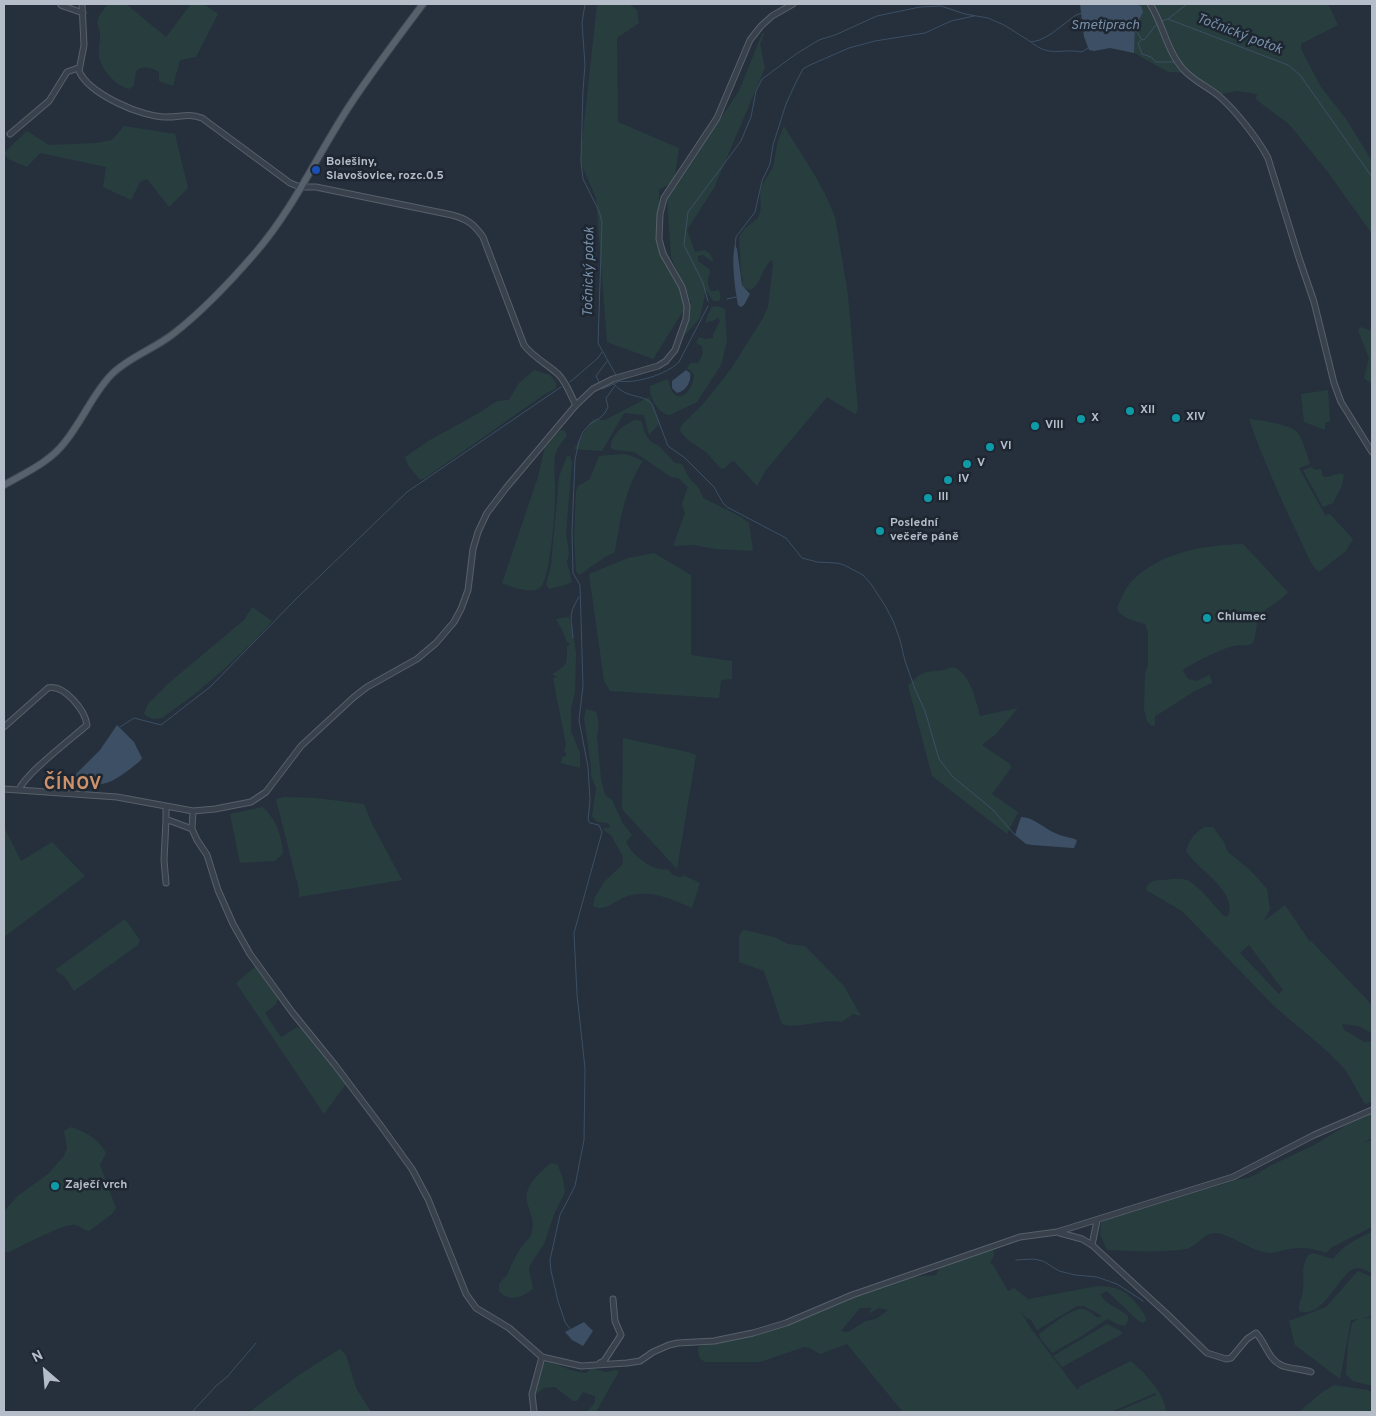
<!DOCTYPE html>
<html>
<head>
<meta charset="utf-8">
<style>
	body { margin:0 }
	#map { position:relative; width:1376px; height:1416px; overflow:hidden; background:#25303c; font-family:Overpass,sans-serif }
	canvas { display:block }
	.frame { position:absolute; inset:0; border:5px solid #b5bdc8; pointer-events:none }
	.north { position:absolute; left:20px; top:1346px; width:50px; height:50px; -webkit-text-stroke:4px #1e2731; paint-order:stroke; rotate:333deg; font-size:14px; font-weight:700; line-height:20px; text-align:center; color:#b5bdc8 }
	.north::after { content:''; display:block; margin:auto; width:18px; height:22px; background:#b5bdc8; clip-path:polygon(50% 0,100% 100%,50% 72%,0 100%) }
</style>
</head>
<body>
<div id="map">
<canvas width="1376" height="1416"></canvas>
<div class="frame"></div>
<div class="north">N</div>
</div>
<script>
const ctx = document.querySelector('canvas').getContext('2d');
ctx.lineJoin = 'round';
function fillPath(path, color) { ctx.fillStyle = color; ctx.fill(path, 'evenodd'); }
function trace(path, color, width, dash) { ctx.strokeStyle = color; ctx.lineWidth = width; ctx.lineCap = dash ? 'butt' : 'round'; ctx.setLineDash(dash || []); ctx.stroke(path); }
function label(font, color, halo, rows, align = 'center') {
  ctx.font = font + ' Overpass,sans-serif'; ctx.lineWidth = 5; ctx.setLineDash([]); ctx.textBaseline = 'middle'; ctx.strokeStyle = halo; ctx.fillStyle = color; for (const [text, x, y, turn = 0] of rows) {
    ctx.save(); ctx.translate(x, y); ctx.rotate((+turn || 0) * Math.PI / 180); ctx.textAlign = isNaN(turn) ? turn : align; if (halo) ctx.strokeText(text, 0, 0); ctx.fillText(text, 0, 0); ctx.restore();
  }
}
fillPath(new Path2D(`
	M108 4H126L166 37 191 4H204L218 14 196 57 180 60 173 86 159 81V72C153 68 143 65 136 71L134 86 129 89C116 86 100 69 99 55 98 41 103 38 97 23L99 16Z
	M597 4H629L637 10 639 23 617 38 618 122 679 148 674 181 659 190V235L690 300 653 359 607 342 596 198 580 161Z
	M1138 4H1328L1338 25 1301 44V49L1321 87 1346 119 1372 161V234L1327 171 1289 124 1258 101 1256 98 1257 94 1237 91 1221 94 1190 73 1168 72 1134 53 1135 28 1141 6Z
	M765 32 760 44 765 68 714 188 687 230 695 252 705 250 710 254 714 263 703 255 698 256V261L709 269 710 273C707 279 707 285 711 291H715L718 289C720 293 722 296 719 301H713L706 290 700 318 684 336 691 302 671 257 667 198 739 91 762 34Z
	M124 126 175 134 188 188 169 207 147 179 140 182 131 200 103 187 106 167 40 153 27 167 8 159 4 153 27 131 49 145 96 143 112 140Z
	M784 126 817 179 826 196 835 217 848 295 858 410 855 414 827 397 766 470 757 486 735 462 732 461 725 468 721 469 706 452 688 440 680 431 681 426 703 404 731 369 763 318 768 307 773 264 772 260C763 265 762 282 751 290L745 288 742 285 743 279 741 273 739 237 745 228 758 218 761 208 760 193 762 185 773 167 778 140Z
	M718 306 725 309 727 342 721 365 697 402 670 415C659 415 648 396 650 386L668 379C673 408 692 396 694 375L690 370 687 369 690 363H698L703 354 702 346 696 343 699 337 705 339 713 338V334L720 321 718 317 715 320 705 323 711 307Z
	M1361 327 1372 331V384L1364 378 1369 358 1359 333 1358 330Z
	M534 370 550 375 557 384 555 389 545 394 425 478 420 480 408 465 405 457 430 440 479 413 497 401 509 400 518 384Z
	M1328 390 1330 421 1325 423V430L1304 422 1301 394Z
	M649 397 660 423 649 435 644 415 624 413 602 451 574 449 593 419 605 420Z
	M1249 419C1260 420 1287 424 1296 431 1302 435 1307 456 1310 464L1299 468 1325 515 1330 514 1353 539 1346 551 1319 572C1309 564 1304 546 1298 535 1280 497 1263 459 1249 419Z
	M635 420 641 421 645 433 650 441 660 447 675 463 682 464C685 469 687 475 690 479 698 488 699 486 703 498L741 517 749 523 753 551 715 549 694 545 673 546 685 513 682 504 688 487 678 478 671 477 634 452 615 450 611 448C609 436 625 424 635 420Z
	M562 430 565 431 567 436C562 441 557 448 555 456 553 469 556 485 555 498 555 513 550 581 540 588 532 594 510 587 502 583L538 477 545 447 558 432Z
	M621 454 629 455 643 461C625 488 620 520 615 552L605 557 579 575 576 571 574 537 576 491 578 486 590 479 599 456Z
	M567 456H570L572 462 566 533 569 553 567 562 572 582 565 585 549 589 546 584 551 565 559 477Z
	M1311 467 1315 470 1321 469 1323 477H1327L1340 473 1344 475 1342 486 1333 503 1323 507 1303 470Z
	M1243 544 1288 592C1281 601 1267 606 1260 616 1255 624 1257 634 1253 643 1247 647 1240 644 1233 646 1216 651 1200 660 1185 668L1183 671 1188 679 1196 681 1209 675 1211 678 1212 683 1193 692 1159 714 1155 716V725L1152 726 1147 721 1144 710 1145 673 1148 666V632L1145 624C1135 621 1120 618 1117 608 1121 599 1125 588 1132 581 1160 552 1205 545 1243 544Z
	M654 553 691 575V655L732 661V679L721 680 719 698 610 691 604 681 589 574 628 558Z
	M252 607 272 621 254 641 223 670 196 693 162 718 153 719 146 716 144 713 148 704 169 683 244 620Z
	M569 617 572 628 576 653 575 692 571 709V731L580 753V768L561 763 562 757 566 756V752L564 751 566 745 553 678 558 677 552 674C568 665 567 664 567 646L570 644 566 641 564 634 556 619Z
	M954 667C972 677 975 698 980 716L1018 708 996 734 982 745 1010 764 1011 768 992 794 1018 812 1007 834 932 776 908 685C921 674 920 672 937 671 942 671 948 668 954 667Z
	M586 709 596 712C599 720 599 728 597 736L601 779 605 795 612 800 623 824 632 835 626 842C632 855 654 873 668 869 670 874 677 877 682 877L683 875 700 883 692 908C672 899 650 889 628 896 616 899 606 913 593 906L594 899 604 882 622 865 623 861V857L611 835 602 829 610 827 608 823 597 822 592 816 596 788 591 776V767L584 718Z
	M623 738 688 752 696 755 677 869 622 809Z
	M284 797 315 798 364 804 372 824 402 880 299 897V890L276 799Z
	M263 807C277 821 281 834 283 853L275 861 240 863 230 814Z
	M1205 827H1213L1224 842 1228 852 1250 870 1267 889 1270 909 1264 921 1285 905 1310 942 1311 941 1372 1005V1033L1358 1026 1342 1024 1344 1030 1364 1042 1372 1041V1102L1365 1104 1345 1069 1328 1052 1274 1006 1182 911 1146 890C1147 883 1152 880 1160 880 1167 880 1180 877 1187 880 1199 886 1214 905 1223 915L1226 917 1228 916C1239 892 1197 869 1186 851 1189 840 1195 832 1205 827ZM1249 945 1283 990 1279 994 1240 953Z
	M5 829 21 861 52 842 85 876 4 937V830Z
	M125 919 140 940 138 945 74 991 65 977 55 970Z
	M743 930 750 931 777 938 788 944 805 946 844 986 861 1016 853 1014 842 1022C823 1018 796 1030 782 1024L764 971 739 962V936Z
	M256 966 278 998 276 1004 265 1013 280 1036 282 1037 297 1027 301 1029 346 1084 324 1114 236 983Z
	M1372 1114V1138L1363 1143 1372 1140V1227L1332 1247 1326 1253C1314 1248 1302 1247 1289 1249 1282 1250 1276 1253 1270 1253 1251 1252 1230 1233 1215 1233 1203 1233 1196 1248 1185 1249 1160 1253 1133 1251 1108 1250L1106 1248 1100 1234 1101 1222 1103 1221 1240 1179 1248 1178 1255 1175 1270 1166 1316 1144 1345 1126Z
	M71 1127C84 1131 99 1139 106 1153L100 1165 116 1208 112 1214 89 1231C83 1230 80 1226 75 1225 66 1222 18 1248 7 1253L4 1250V1211L19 1195 48 1174 64 1156 67 1148 64 1131Z
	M552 1163 558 1165 563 1179 565 1192 554 1214 544 1244 530 1265 529 1269 533 1289C522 1297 510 1303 499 1291V1284C501 1280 505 1278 507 1275 511 1267 514 1258 519 1251 522 1245 528 1241 531 1235 540 1209 512 1202 538 1175 542 1171 546 1166 552 1163Z
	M1372 1232V1273C1368 1271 1361 1268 1357 1268 1341 1268 1324 1321 1299 1311 1298 1303 1302 1298 1303 1291 1305 1278 1300 1268 1308 1255L1313 1253 1333 1259C1341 1247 1359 1237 1372 1232Z
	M993 1249 994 1255 990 1263 993 1265 1008 1291 1014 1288 1028 1299 1098 1286C1124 1286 1133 1297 1146 1317V1321L1142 1323 1135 1318 1107 1291 1100 1294C1108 1307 1117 1306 1128 1316V1320L1125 1326 1118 1324 1107 1319 1082 1336 1052 1353 1040 1338 1039 1334C1049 1327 1069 1310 1081 1309 1088 1309 1093 1314 1098 1318L1102 1316 1084 1306H1077L1037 1330 1031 1320 1026 1318 1019 1309 1032 1330 1076 1388 1079 1390V1387L1131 1361C1144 1373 1165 1392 1166 1412H1116L1156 1395 1155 1393 1111 1412H900L902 1411 847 1344 820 1354 810 1348 804 1347 760 1362H706C699 1360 698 1354 698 1348L700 1346C721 1342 744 1338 764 1332 820 1315 877 1277 936 1275L940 1267ZM860 1308H872L869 1312 870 1313 879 1308 888 1310 876 1319 866 1321 848 1332 841 1331Z
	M1358 1271 1372 1277V1316L1363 1318H1372V1386L1353 1381 1346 1374 1348 1343 1352 1323 1358 1319 1351 1320 1340 1379 1295 1345 1289 1321 1326 1307Z
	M1107 1324 1121 1331 1122 1334 1062 1367 1053 1356Z
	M340 1349 346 1355 356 1388 371 1412H249L299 1375Z
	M546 1362C560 1364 572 1373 587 1373L590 1368 606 1372 615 1370 619 1371 596 1412H586C591 1407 596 1405 595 1396L583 1392 577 1401H573L555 1387 544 1388 535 1395 543 1364Z
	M1334 1385 1368 1390 1372 1393V1412H1299L1321 1393Z`), '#283e3e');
fillPath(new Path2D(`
	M1080 4H1135L1141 6 1143 12 1135 28 1134 53 1110 48 1094 51 1089 50 1084 37Z
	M735 245 737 249 742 285 750 294 744 305 741 307 738 305C735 289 731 260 735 245Z
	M686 370 690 373C692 381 686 391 677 393L672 388V381Z
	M117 725 134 742 142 758 140 761C130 769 115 782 102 784 94 785 85 782 78 781L76 779V774L100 750Z
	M1021 817C1033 817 1044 828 1055 833 1061 836 1068 837 1075 839L1077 841 1074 848H1072L1032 845 1026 844 1015 835Z
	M584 1322 593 1331 583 1346 572 1340 565 1332Z`), '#3c4f64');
trace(new Path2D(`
	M585 4 582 23 585 65 583 90 581 161 583 179 599 211 602 222 598 343 617 377
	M1168 19 1187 4
	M1162 21 1168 19 1288 65 1300 75 1372 177
	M1133 30 1137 32 1141 39 1144 40 1157 24
	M1141 40 1138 43 1142 54 1151 57 1156 62H1175
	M1031 42C1050 58 1060 48 1082 52L1088 48
	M735 247 736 237 755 212 762 181 770 164 773 145 786 104 797 80 803 69 810 65 849 48 875 41 925 33 951 21 974 16
	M727 299 736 297
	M708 301 703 283 684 245 688 212 741 141 751 117 756 91 762 79 796 54 819 40 835 35 877 16 920 7 941 6 965 14 988 18 1004 25 1031 42 1040 40 1051 34 1076 15 1082 13
	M618 381C635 384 666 375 679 362L708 306
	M570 382 598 358 602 352
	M599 382 596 376 608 360
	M614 384C628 400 642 393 652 404L668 446 685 458 714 487 723 503 727 507 786 538 802 558 817 562 837 563 844 565 863 575 871 584 886 607 894 623 900 640 905 661 915 689 925 711 939 759 953 777 992 809 1015 835
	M601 388 602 389 618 382
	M573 638C572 618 567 616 579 597
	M120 727 134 718 161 725 210 687 297 598 407 492 561 387
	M1016 1260 1033 1259 1043 1261 1059 1271 1075 1275 1097 1277 1117 1284 1143 1301
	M570 1329 565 1322 558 1301 551 1271 550 1260 560 1215 575 1186 584 1140 585 1068 577 995 574 933 602 832 599 825 590 823 588 820 590 800 588 767 579 720 583 686 580 585 573 573 572 531 575 460 579 441 583 432 590 424 600 418 605 413 608 407 606 398 615 386
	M192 1412 216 1386 227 1377 256 1343`), '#3c4f64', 1);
const minor = new Path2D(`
	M62 4 61 5 63 6 83 13
	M82 4 84 45 79 71C89 94 143 118 167 117 181 117 188 113 202 118L290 183 300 187H316L452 215C467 219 474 224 483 237L524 345C533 357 547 364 558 374 567 383 570 395 576 405
	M1150 4C1163 24 1167 51 1183 69 1193 81 1209 87 1220 97 1236 111 1258 139 1268 158L1299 258 1314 302 1334 383 1341 402 1372 452
	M10 134 49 101 67 72 78 68
	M4 727 48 688C64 684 85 710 87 725 71 739 25 774 19 790
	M4 789 117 797 193 811 215 809 251 802 266 792 301 746 354 697 367 687 417 659 436 643 454 622 461 609 468 590 473 549 478 532 487 513 506 488 576 405 593 389 613 379 658 366 666 361 675 350 686 319 687 306 682 287 663 254 659 239 660 214 664 198 717 118 750 40 761 26 772 16 793 4
	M166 807V820L171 821 192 829 197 840 207 855 218 890 233 924 250 954 292 1012 335 1065 381 1126 412 1169 428 1199 466 1294 476 1308 509 1328 542 1357 532 1394 534 1412
	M166 820 164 860 166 883
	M192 829 193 811
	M1060 1233 1082 1239 1092 1245 1167 1314 1207 1353 1226 1359 1231 1358 1247 1339 1256 1333C1266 1343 1268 1360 1283 1366 1292 1369 1302 1369 1311 1372
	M1092 1245 1097 1221
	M542 1357 581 1366 627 1363 640 1361 653 1352 669 1345 678 1343 714 1341 753 1333 786 1323 852 1295 1020 1237 1057 1232 1233 1177 1314 1135 1372 1110
	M600 1363 604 1361 621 1335 615 1321 613 1299`);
const major = new Path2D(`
	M4 485C25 473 50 462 65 442 83 420 93 393 112 374 129 357 154 349 173 334 203 311 231 281 256 252 295 207 319 151 352 102 374 69 399 36 423 4`);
trace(minor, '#57606a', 7);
trace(major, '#424b55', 8);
trace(minor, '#39424c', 5);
trace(major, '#57616c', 6);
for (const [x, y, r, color] of [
	[316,170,5,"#1a4fb4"],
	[1130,411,5,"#0f9aa8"],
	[1176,418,5,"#0f9aa8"],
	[1081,419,5,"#0f9aa8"],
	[1035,426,5,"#0f9aa8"],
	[990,447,5,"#0f9aa8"],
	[967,464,5,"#0f9aa8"],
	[948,480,5,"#0f9aa8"],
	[928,498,5,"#0f9aa8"],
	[880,531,5,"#0f9aa8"],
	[1207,618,5,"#0f9aa8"],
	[55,1186,5,"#0f9aa8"]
]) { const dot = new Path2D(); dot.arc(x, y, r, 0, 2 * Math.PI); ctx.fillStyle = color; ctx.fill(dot); trace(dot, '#1e2731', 2); }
label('bold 12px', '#b5bdc8', '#1e2731', [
	["Bolešiny,",326,163],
	["Slavošovice, rozc.0.5",326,177],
	["XII",1140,411],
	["XIV",1186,418],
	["X",1091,419],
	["VIII",1045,426],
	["VI",1000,447],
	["V",977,464],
	["IV",958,480],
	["III",938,498],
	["Poslední",890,524],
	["večeře páně",890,538],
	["Chlumec",1217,618],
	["Zaječí vrch",65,1186]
], 'left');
label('italic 14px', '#778fa9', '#1e2731', [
	["Smetiprach",1105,26],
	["Točnický potok",1239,35,21],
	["Točnický potok",590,272,-89]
]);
ctx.letterSpacing = '1px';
label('bold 18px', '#ce916a', '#1e2731', [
	["ČÍNOV",73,785]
]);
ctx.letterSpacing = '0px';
</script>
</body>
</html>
